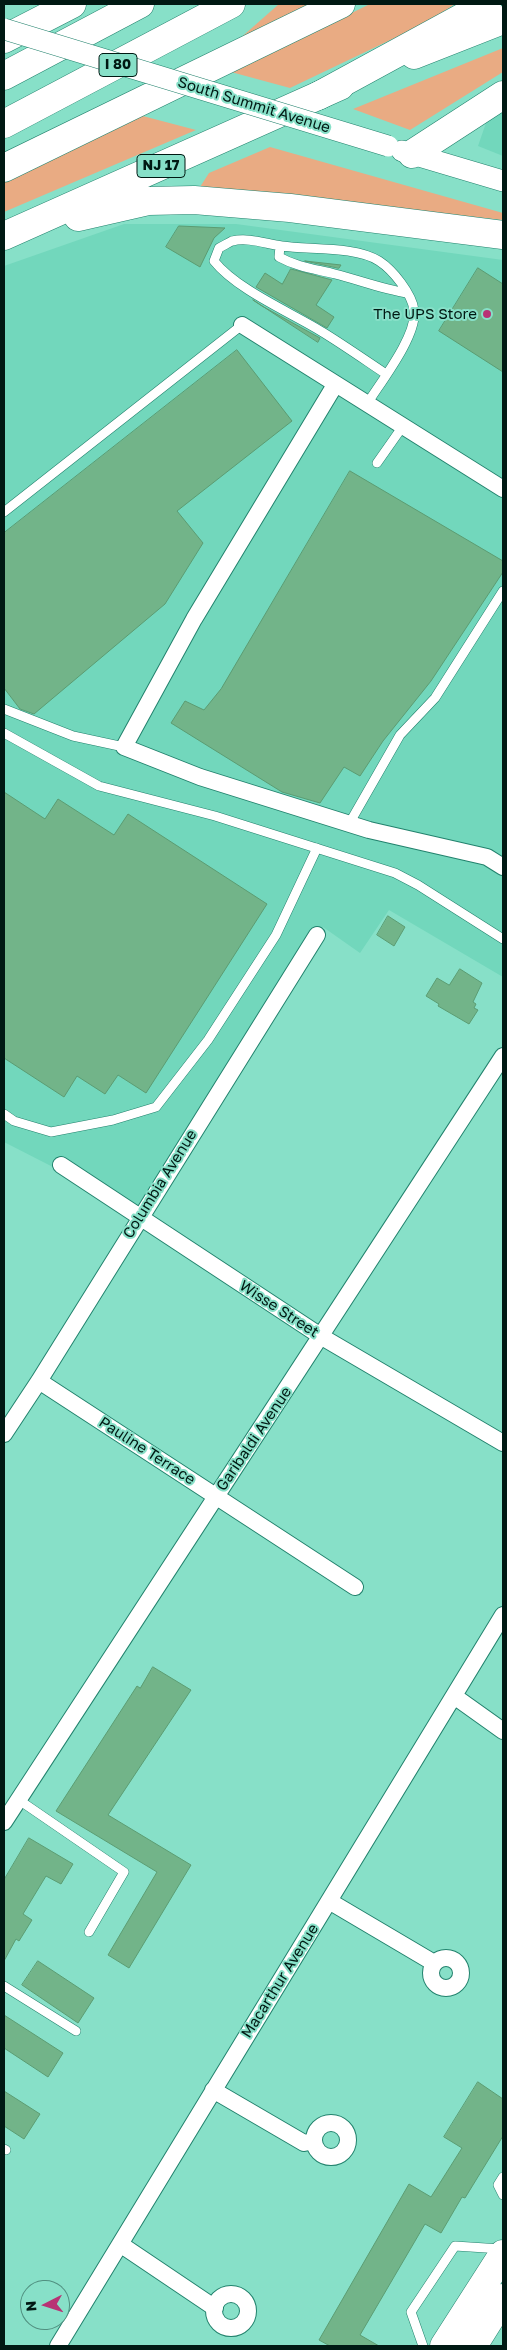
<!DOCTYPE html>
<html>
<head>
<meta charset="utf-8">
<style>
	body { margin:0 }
	#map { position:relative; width:507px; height:2350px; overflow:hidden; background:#87e0c8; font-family:"Golos Text",sans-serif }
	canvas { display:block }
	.frame { position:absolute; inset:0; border:5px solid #001913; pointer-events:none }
	.north { position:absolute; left:20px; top:2280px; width:50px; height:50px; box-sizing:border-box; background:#87e0c8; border:1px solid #519080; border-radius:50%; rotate:265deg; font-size:14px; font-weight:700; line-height:20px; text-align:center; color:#001913 }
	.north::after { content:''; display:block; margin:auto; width:18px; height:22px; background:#b83275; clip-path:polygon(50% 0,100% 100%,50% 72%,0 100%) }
</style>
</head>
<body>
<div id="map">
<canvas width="507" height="2350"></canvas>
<div class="frame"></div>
<div class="north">N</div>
</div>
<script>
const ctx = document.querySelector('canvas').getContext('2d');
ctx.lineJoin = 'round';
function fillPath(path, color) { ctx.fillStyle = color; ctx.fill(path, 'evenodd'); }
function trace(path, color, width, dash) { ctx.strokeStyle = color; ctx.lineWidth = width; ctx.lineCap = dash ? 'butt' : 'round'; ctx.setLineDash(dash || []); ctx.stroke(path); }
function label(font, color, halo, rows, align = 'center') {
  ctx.font = font + ' "Golos Text",sans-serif'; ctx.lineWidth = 4; ctx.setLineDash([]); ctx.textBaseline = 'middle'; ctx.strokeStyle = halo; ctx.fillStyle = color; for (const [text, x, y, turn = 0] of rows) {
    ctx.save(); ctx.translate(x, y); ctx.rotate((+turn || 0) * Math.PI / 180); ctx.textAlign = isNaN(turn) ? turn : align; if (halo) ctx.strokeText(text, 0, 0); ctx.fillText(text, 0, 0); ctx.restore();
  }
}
fillPath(new Path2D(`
	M503 110V156L478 146 487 120Z
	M124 224H236L503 260V977L389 910 360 953 323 927 139 1211 4 1142V266Z`), '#72d7bc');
fillPath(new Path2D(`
	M279 4H312L237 41Z
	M370 4H455L428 22 290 88 231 72Z
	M503 48V72L410 130 353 109Z
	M139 115 196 130 4 212V179Z
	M270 147 503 213V220L200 187 209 173Z`), '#e9ab83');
const building = new Path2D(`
	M179 226 225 228 214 238 200 267 166 247Z
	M305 261 341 265 339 268Z
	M478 268 503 284V372L439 331Z
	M291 269 332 280 316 305 334 317 327 328 256 287 265 273 282 284Z
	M253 300 262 306 320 338 318 342Z
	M237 350 292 421 177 511 203 543 165 604 34 714 20 709 4 688V533Z
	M350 471 503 561V572L431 681 383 741 360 776 344 767 320 803 282 792 171 723 185 701 204 710 221 689Z
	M4 792 45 819 58 799 114 835 128 814 267 904 146 1093 118 1075 105 1094 77 1076 64 1097 4 1058Z
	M388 916 405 927 394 946 377 935Z
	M460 969 482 983 473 1002 476 1004 474 1008 478 1010 469 1024 438 1006 439 1004 426 996 437 978 449 985Z
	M153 1667 191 1690 108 1815 191 1865 129 1968 108 1955 157 1872 56 1811 137 1686 140 1688Z
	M29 1838 73 1864 61 1884 46 1876 23 1914 32 1920 19 1941 16 1939 4 1961V1880Z
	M38 1961 94 1998 78 2023 22 1985Z
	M4 2015 63 2053 48 2077 4 2048Z
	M478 2082 503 2099V2136L465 2198 462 2197 441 2233 425 2224 360 2335 379 2346H330L319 2340 409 2184 431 2197 462 2148 444 2137Z
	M4 2091 40 2114 24 2139 4 2126Z`);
fillPath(building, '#72b489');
trace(building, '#5b9c72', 1);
const service = new Path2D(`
	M280 246 279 257C297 267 315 269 335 274 359 280 382 289 407 293
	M367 404C380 383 418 335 414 310 412 294 393 270 379 261 356 246 309 250 282 246 266 244 249 237 232 241 228 243 223 246 219 248L214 261C237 290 292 313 324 333 345 346 365 360 386 374
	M377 463 403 426
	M4 512 242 325
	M4 709 73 736 124 747
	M4 733 99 786 215 816 395 873 418 885 503 939
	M349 824 400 735 435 698 503 591
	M4 1114 14 1121 51 1132 113 1120 156 1107 208 1040 276 935 317 848
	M19 1800 124 1872 89 1932
	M4 1986 76 2031
	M4 2149 6 2150
	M503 2177 498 2185 503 2195
	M423 2346 411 2312 455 2246 501 2249`);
const minor = new Path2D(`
	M242 325 503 489
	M335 385 194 619 124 747 200 777 369 830 487 857 503 867
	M61 1165 322 1337 503 1443
	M39 1381 355 1587
	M4 1434 39 1381 317 935
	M454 1696 503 1731
	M4 1822 503 1056
	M329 1901 434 1963
	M431 1973a15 15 0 1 1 30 0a15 15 0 1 1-30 0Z
	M213 2090 304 2143 314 2141
	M314 2140a17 17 0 1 1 34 0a17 17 0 1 1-34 0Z
	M120 2244 215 2308
	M214 2311a17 17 0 1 1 34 0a17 17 0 1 1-34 0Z
	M58 2346 503 1615`);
const tertiary = new Path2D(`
	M402 151 503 181`);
const trunk = new Path2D(`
	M414 55 503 20
	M412 154 503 95
	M78 217 148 201 194 200 290 208 503 235
	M4 236 340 86
	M444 2346 503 2254
	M473 2346 503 2298`);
const motorway = new Path2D(`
	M4 39 72 4
	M4 76 140 4
	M318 96 487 4
	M4 124 231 4
	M4 168 341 4`);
trace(service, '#22826d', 10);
trace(minor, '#22826d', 18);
trace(tertiary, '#22826d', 22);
trace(trunk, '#22826d', 29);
trace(motorway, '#22826d', 29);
trace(service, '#fff', 9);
trace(minor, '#fff', 16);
trace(tertiary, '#fff', 21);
trace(trunk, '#fff', 28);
trace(motorway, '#fff', 28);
const tertiaryBridge = new Path2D(`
	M4 29 388 146`);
trace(tertiaryBridge, '#22826d', 22, []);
trace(tertiaryBridge, '#fff', 21);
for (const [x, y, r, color] of [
	[487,314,5,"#b83275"]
]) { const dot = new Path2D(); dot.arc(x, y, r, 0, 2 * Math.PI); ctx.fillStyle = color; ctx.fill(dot); trace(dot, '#87e0c8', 2); }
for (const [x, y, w] of [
	[118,65,38],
	[161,166,48]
]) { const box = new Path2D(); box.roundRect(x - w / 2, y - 11.5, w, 23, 4); ctx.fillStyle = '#87e0c8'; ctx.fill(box); trace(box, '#001913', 1); }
label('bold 14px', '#001913', null, [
	["I 80",118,65],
	["NJ 17",161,166]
]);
label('15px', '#001913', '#87e0c8', [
	["South Summit Avenue",254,105,17],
	["Columbia Avenue",160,1184,-58],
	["Wisse Street",279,1309,33],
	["Garibaldi Avenue",254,1439,-56],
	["Pauline Terrace",147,1451,33],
	["Macarthur Avenue",280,1981,-58]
]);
label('15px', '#001913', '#87e0c8', [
	["The UPS Store",477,314]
], 'right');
</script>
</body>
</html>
